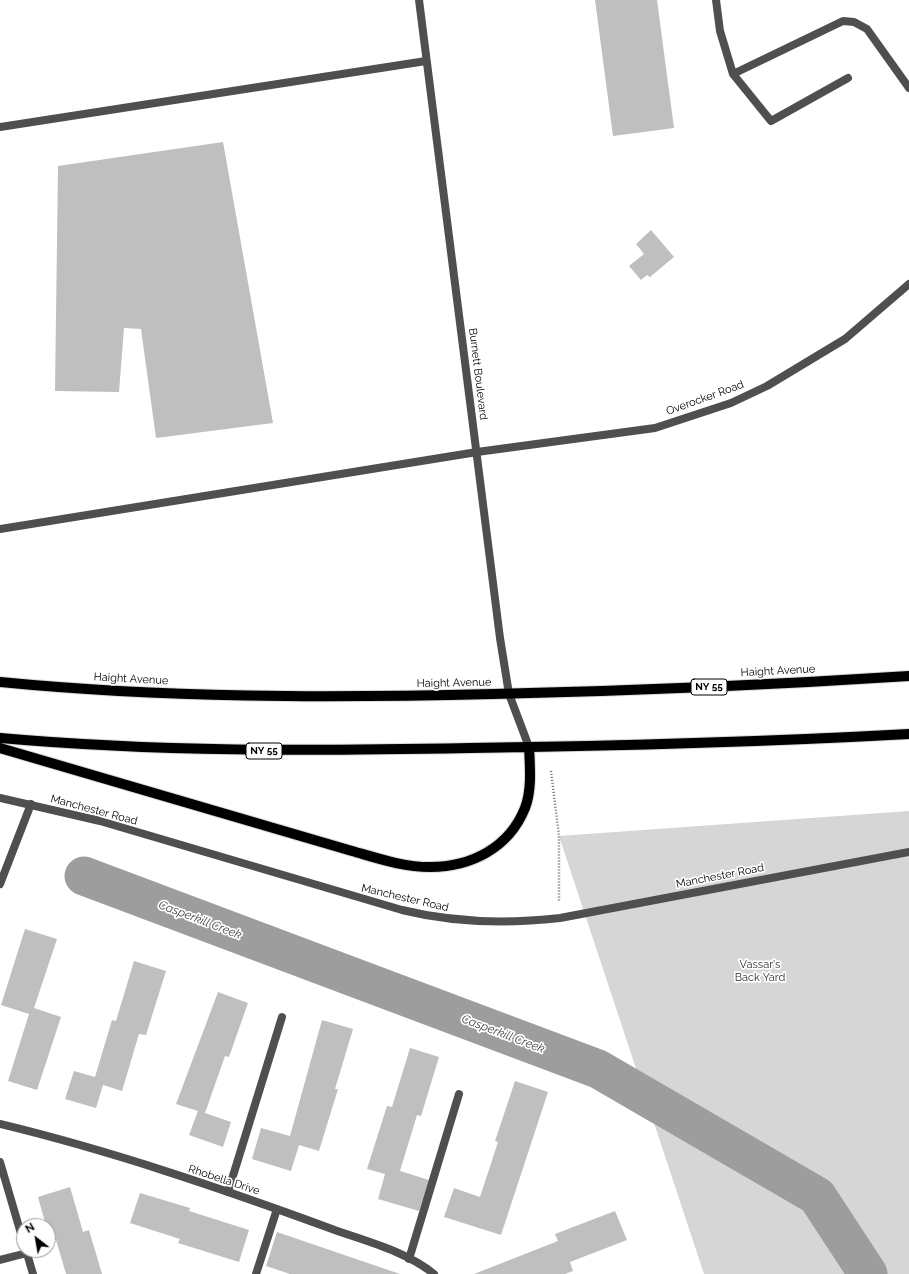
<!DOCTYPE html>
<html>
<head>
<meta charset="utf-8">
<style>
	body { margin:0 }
	#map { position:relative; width:909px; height:1274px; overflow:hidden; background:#fff; font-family:Raleway,sans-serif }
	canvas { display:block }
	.north { position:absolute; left:16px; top:1218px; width:40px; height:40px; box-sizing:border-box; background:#fff; border:1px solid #999; border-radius:50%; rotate:329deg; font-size:11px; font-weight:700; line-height:16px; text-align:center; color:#000 }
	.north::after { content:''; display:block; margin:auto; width:14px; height:18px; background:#000; clip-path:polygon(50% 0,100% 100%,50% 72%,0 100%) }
</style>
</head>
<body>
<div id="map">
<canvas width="909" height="1274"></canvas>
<div class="north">N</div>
</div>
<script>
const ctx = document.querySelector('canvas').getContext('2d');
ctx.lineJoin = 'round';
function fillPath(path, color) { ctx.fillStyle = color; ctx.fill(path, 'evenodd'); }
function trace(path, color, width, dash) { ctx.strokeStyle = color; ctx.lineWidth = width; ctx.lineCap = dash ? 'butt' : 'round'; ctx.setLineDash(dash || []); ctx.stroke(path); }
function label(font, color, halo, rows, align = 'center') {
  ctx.font = font + ' Raleway,sans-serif'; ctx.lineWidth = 3.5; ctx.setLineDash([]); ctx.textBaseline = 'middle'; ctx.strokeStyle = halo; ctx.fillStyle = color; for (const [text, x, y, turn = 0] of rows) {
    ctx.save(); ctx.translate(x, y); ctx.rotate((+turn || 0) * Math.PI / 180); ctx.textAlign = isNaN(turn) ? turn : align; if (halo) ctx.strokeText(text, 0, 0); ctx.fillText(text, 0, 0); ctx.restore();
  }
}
fillPath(new Path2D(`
	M909 811V1274H704L559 836Z`), '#d6d6d6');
trace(new Path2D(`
	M84 876 598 1069 817 1196 868 1274`), '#9d9d9d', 39);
fillPath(new Path2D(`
	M595 0H657L674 128 613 136Z
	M223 142 273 423 156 438 141 329 124 328 119 392 55 391 58 166Z
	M651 230 674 257 650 277 647 275 641 280 629 266 644 254 636 244Z
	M25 929 57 939 34 1008 61 1017 37 1090 8 1081 29 1014 1 1005Z
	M134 961 166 971 146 1035 139 1034 122 1091 103 1085 96 1108 65 1099 74 1071 95 1077 112 1020 116 1021Z
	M218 992 248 1003 229 1057 225 1056 205 1113 231 1122 223 1147 189 1135 198 1111 176 1104Z
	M322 1020 353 1029 335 1089H338L319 1151 299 1145 291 1171 252 1159 261 1128 290 1136Z
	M410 1048 439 1057 421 1116 417 1115 400 1171 429 1180 419 1211 378 1199 385 1174 367 1169 387 1106 392 1107Z
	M515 1081 548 1092 501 1235 444 1217 454 1188 480 1197 498 1142 495 1141Z
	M70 1187 83 1232 89 1230 102 1274H66L56 1240 51 1241 48 1226H46L38 1197Z
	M140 1193 190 1208 189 1211 249 1230 239 1262 178 1243 180 1239 130 1223Z
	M615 1211 627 1240 570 1262 573 1271 565 1274H474L558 1241 555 1234Z
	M277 1232 400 1274H290L266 1266Z`), '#bfbfbf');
const primary = new Path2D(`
	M0 682C164 698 329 698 493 694 632 691 771 685 909 676
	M0 738C157 752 313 751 470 748 617 746 763 742 909 734
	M0 748 352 851C377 858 403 867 430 867 471 867 509 848 525 808 532 790 530 767 529 747`);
trace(primary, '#dbdbdb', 12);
trace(new Path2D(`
	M551 771 559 836V902`), '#717171', 2.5, [1, 2]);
trace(new Path2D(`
	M716 0 720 31 733 74 843 21 854 22 867 29 909 88
	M733 74 771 121 848 78
	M0 127 426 61
	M0 529 477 452
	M228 1192 282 1017
	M409 1259 459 1094
	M0 1260 27 1253
	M256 1274 277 1209`), '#4f4f4f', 8);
trace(new Path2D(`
	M477 452 655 428 731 403 767 386 845 339 909 284
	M0 798 100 821 402 910C455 923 506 924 560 918L909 852
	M0 884 31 804
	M0 1124C112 1151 223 1189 332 1229 365 1241 406 1251 434 1274
	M0 1162 24 1244
	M26 1250 33 1274`), '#4f4f4f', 8);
trace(new Path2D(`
	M419 0 500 638 509 694 529 747`), '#4f4f4f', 8);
trace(primary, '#000', 10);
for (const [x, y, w] of [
	[709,687,36],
	[264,751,36]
]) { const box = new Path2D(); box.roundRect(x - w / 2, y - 8, w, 16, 3); ctx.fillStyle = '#fff'; ctx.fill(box); trace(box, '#000', 1); }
label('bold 10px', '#000', null, [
	["NY 55",709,687],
	["NY 55",264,751]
]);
label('11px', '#000', '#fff', [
	["Burnett Boulevard",478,374,83],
	["Overocker Road",705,398,-20],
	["Haight Avenue",778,671,-3],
	["Haight Avenue",131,679,3],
	["Haight Avenue",454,683,-1],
	["Manchester Road",94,810,15],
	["Manchester Road",720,876,-11],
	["Manchester Road",405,898,13],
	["Rhobella Drive",224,1180,18]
]);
label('11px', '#2d2d2d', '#fff', [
	["Vassar's",760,965],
	["Back Yard",760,978]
]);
label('italic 12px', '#3e3e3e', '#fff', [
	["Casperkill Creek",200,920,21],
	["Casperkill Creek",503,1034,21]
]);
</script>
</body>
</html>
